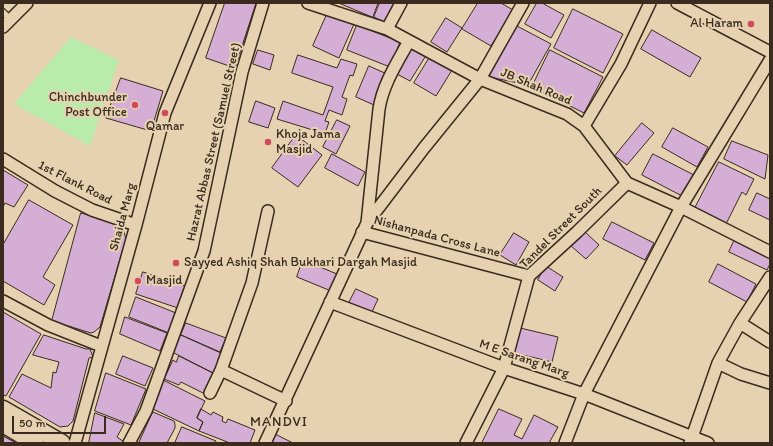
<!DOCTYPE html>
<html>
<head>
<meta charset="utf-8">
<style>
	body { margin:0 }
	#map { position:relative; width:773px; height:446px; overflow:hidden; background:#e6d2b0; font-family:Itim,sans-serif }
	canvas { display:block }
	.frame { position:absolute; inset:0; border:4px solid #3b2a1e; pointer-events:none }
	.scale { position:absolute; left:12px; top:416px; width:94px; height:18px; box-sizing:border-box; border:2px solid #3b2a1e; border-top:0; padding-left:5px; font-size:12px; line-height:14px; white-space:nowrap; color:#3b2a1e; -webkit-text-stroke:3px #e6d2b0; paint-order:stroke }
</style>
</head>
<body>
<div id="map">
<canvas width="773" height="446"></canvas>
<div class="frame"></div>
<div class="scale">50 m</div>
</div>
<script>
const ctx = document.querySelector('canvas').getContext('2d');
ctx.lineJoin = 'round';
function fillPath(path, color) { ctx.fillStyle = color; ctx.fill(path, 'evenodd'); }
function trace(path, color, width, dash) { ctx.strokeStyle = color; ctx.lineWidth = width; ctx.lineCap = dash ? 'butt' : 'round'; ctx.setLineDash(dash || []); ctx.stroke(path); }
function label(font, color, halo, rows, align = 'center') {
  ctx.font = font + ' Itim,sans-serif'; ctx.lineWidth = 4; ctx.setLineDash([]); ctx.textBaseline = 'middle'; ctx.strokeStyle = halo; ctx.fillStyle = color; for (const [text, x, y, turn = 0] of rows) {
    ctx.save(); ctx.translate(x, y); ctx.rotate((+turn || 0) * Math.PI / 180); ctx.textAlign = isNaN(turn) ? turn : align; if (halo) ctx.strokeText(text, 0, 0); ctx.fillText(text, 0, 0); ctx.restore();
  }
}
fillPath(new Path2D(`
	M71 37 119 60 90 146 14 104Z`), '#b9ebaa');
const building = new Path2D(`
	M225 3H256L235 68 206 58Z
	M339 3H378L373 17Z
	M380 3H395L386 23 374 17Z
	M478 3H501L513 10 491 46 462 29Z
	M537 3H542L564 15 551 38 525 24Z
	M573 9 623 34 603 73 554 48Z
	M328 12 354 24 339 58 313 46Z
	M446 18 462 28 447 52 431 42Z
	M357 25 400 42 390 67 347 50Z
	M517 26 551 44 528 85 489 77Z
	M652 30 701 58 690 77 641 49Z
	M414 46 427 54 410 81 397 74Z
	M258 50 274 55 270 70 253 64Z
	M550 50 603 77 584 113 532 87Z
	M298 55 337 68 341 59 357 64 353 76 350 75 342 97 347 99 342 115 329 110 325 121 329 122 323 139 314 136 316 131 277 119 283 101 323 115 333 87 292 73Z
	M430 57 452 70 436 96 414 83Z
	M369 66 387 74 374 105 356 97Z
	M121 78 163 91 151 131 106 118Z
	M256 101 275 108 268 128 249 122Z
	M337 120 350 126 336 154 323 147Z
	M642 123 654 133 627 165 615 156Z
	M673 128 708 147 697 167 662 147Z
	M296 135 322 155 298 187 272 168Z
	M732 141 768 155 765 179 724 159Z
	M332 154 365 172 358 186 325 168Z
	M653 154 694 175 684 197 642 175Z
	M719 162 754 179 746 195 742 192 725 226 694 210Z
	M3 170 28 185 14 207 5 203 3 207Z
	M757 193 770 199V220L749 210Z
	M29 200 73 225 43 277 55 285 44 305 3 281V245Z
	M81 213 120 225 124 232 126 239 100 327 94 332 91 333 52 321Z
	M612 222 654 243 645 260 603 239Z
	M584 231 599 245 586 259 571 246Z
	M514 233 529 242 516 265 500 255Z
	M735 239 770 257V264L767 270 729 252Z
	M303 260 337 274 331 291 297 277Z
	M718 264 756 284 747 302 709 282Z
	M546 266 563 277 555 291 538 280Z
	M143 272 185 286 178 308 136 294Z
	M356 289 378 299 371 314 349 303Z
	M136 297 176 313 169 333 129 317Z
	M3 312 41 334 6 396 3 395Z
	M125 317 167 333 160 351 120 334Z
	M186 323 226 338 220 352 181 335Z
	M516 327 558 337 552 362 511 352Z
	M44 335 86 349H90L93 357 89 358 73 421 68 426 60 427 9 397 22 374 51 388 53 372 56 373 59 362 33 355Z
	M181 335 223 354 215 374 172 352Z
	M123 356 153 368 145 386 116 374Z
	M179 356 215 374 207 395 181 382 179 385 164 379 173 360 176 362Z
	M106 373 146 389 131 425 95 411Z
	M163 380 205 401 197 418 203 422 199 431 151 408Z
	M201 409 211 415 213 412 223 417 222 421 226 423 228 419 255 430 250 443H230L199 431 203 422 197 418Z
	M499 409 522 419 514 435 522 439 534 415 558 427 549 443H482Z
	M153 412 174 421 175 424V428L167 443H139Z
	M95 413 124 424 117 437 124 442V443H89Z
	M182 427 216 441 215 443H175Z
	M275 434 293 443H270Z
	M3 436 16 443H3Z`);
fillPath(building, '#d5aed6');
trace(building, '#3b2a1e', 1);
const service = new Path2D(`
	M3 12 10 19`);
const minor = new Path2D(`
	M308 3 387 29 480 79 567 114 584 126 627 183 681 207 770 252
	M677 3 770 52
	M3 27 27 3
	M387 29 401 3
	M584 126 621 64 650 3
	M3 159 55 191 92 210 136 225
	M367 223 379 109C383 84 397 63 409 41
	M362 232 529 276
	M3 301 48 325 101 346
	M330 302 504 368 584 394 708 443
	M740 323 770 342
	M718 363 741 374 770 383
	M221 370 286 401
	M210 393 221 370 252 283 268 211
	M75 443 136 225 165 113 210 3
	M129 443 146 411 204 251 242 72 263 3
	M265 443 367 223 424 148 480 79 523 3
	M466 443 504 368 529 276 577 232 627 183
	M565 443 584 394 681 207 770 60
	M690 443 718 363 740 323 770 277`);
const secondary = new Path2D(`
	M3 409 62 443
	M3 424 35 443`);
trace(service, '#3b2a1e', 8);
trace(minor, '#3b2a1e', 14);
trace(secondary, '#3b2a1e', 19);
trace(service, '#e6d2b0', 5.5);
trace(minor, '#e6d2b0', 11);
trace(secondary, '#e6d2b0', 16);
for (const [x, y, r, color] of [
	[751,24,4,"#d1495b"],
	[135,105,4,"#d1495b"],
	[165,113,4,"#d1495b"],
	[268,142,4,"#d1495b"],
	[176,263,4,"#d1495b"],
	[138,281,4,"#d1495b"]
]) { const dot = new Path2D(); dot.arc(x, y, r, 0, 2 * Math.PI); ctx.fillStyle = color; ctx.fill(dot); trace(dot, '#e6d2b0', 1.5); }
label('13px', '#3b2a1e', '#e6d2b0', [
	["Al Haram",743,24,"right"],
	["Chinchbunder",127,98,"right"],
	["Post Office",127,113,"right"],
	["Qamar",165,127,"center"],
	["Khoja Jama",276,135],
	["Masjid",276,150],
	["Sayyed Ashiq Shah Bukhari Dargah Masjid",184,263],
	["Masjid",146,281]
], 'left');
label('13px', '#3b2a1e', '#e6d2b0', [
	["JB Shah Road",536,87,23],
	["Hazrat Abbas Street (Samuel Street)",214,142,-77],
	["1st Flank Road",75,183,27],
	["Shaida Marg",123,217,-75],
	["Tandel Street South",561,228,-45],
	["Nishanpada Cross Lane",437,237,15],
	["M E Sarang Marg",524,359,19]
]);
ctx.letterSpacing = '1px';
label('14px', '#3b2a1e', '#e6d2b0', [
	["MANDVI",279,422]
]);
ctx.letterSpacing = '0px';
</script>
</body>
</html>
